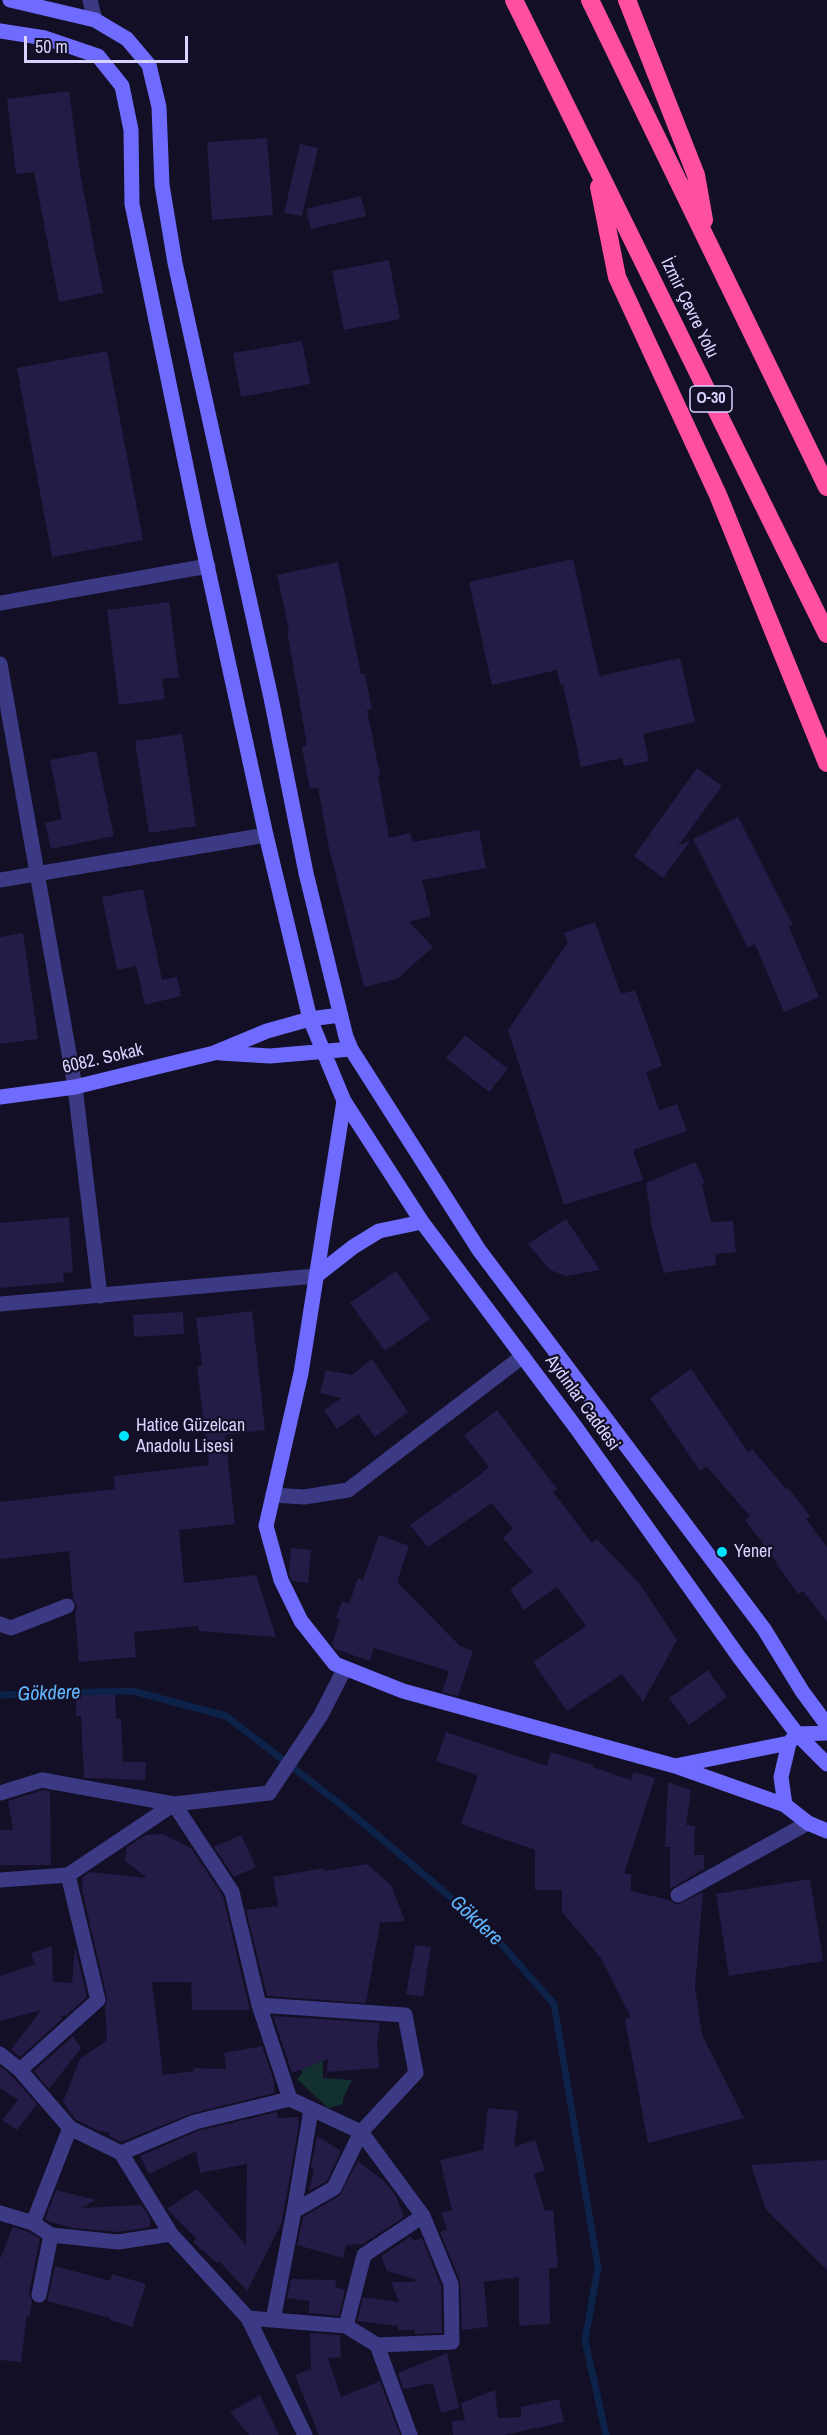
<!DOCTYPE html>
<html>
<head>
<meta charset="utf-8">
<style>
	body { margin:0 }
	#map { position:relative; width:827px; height:2435px; overflow:hidden; background:#130f26; font-family:"Archivo Narrow",sans-serif }
	canvas { display:block }
	.scale { position:absolute; left:24px; top:36px; width:164px; height:27px; box-sizing:border-box; border:3px solid #d9d4ff; border-top:0; padding-left:8px; font-size:18px; line-height:21px; white-space:nowrap; color:#d9d4ff; -webkit-text-stroke:4px #130f26; paint-order:stroke }
</style>
</head>
<body>
<div id="map">
<canvas width="827" height="2435"></canvas>
<div class="scale">50 m</div>
</div>
<script>
const ctx = document.querySelector('canvas').getContext('2d');
ctx.lineJoin = 'round';
function fillPath(path, color) { ctx.fillStyle = color; ctx.fill(path, 'evenodd'); }
function trace(path, color, width, dash) { ctx.strokeStyle = color; ctx.lineWidth = width; ctx.lineCap = dash ? 'butt' : 'round'; ctx.setLineDash(dash || []); ctx.stroke(path); }
function label(font, color, halo, rows, align = 'center') {
  ctx.font = font + ' "Archivo Narrow",sans-serif'; ctx.lineWidth = 4.5; ctx.setLineDash([]); ctx.textBaseline = 'middle'; ctx.strokeStyle = halo; ctx.fillStyle = color; for (const [text, x, y, turn = 0] of rows) {
    ctx.save(); ctx.translate(x, y); ctx.rotate((+turn || 0) * Math.PI / 180); ctx.textAlign = isNaN(turn) ? turn : align; if (halo) ctx.strokeText(text, 0, 0); ctx.fillText(text, 0, 0); ctx.restore();
  }
}
fillPath(new Path2D(`
	M323 2043V2078L352 2080 343 2099V2104L328 2108 297 2079 302 2073 300 2044Z`), '#12302f');
trace(new Path2D(`
	M0 1695 133 1691 226 1716 344 1807 487 1928 554 2004 598 2267 585 2340 606 2435`), '#0c2248', 7);
fillPath(new Path2D(`
	M69 91 80 173 103 293 59 302 34 172 16 174 7 99Z
	M267 138 273 215 212 220 207 142Z
	M300 144 318 148 302 216 284 213Z
	M361 196 366 216 311 229 306 209Z
	M389 260 400 319 344 330 332 271Z
	M302 341 310 384 241 397 233 353Z
	M107 351 143 540 52 557 17 368Z
	M573 559 599 676 680 658 695 722 643 734 649 761 624 766 622 758 581 767 563 684 560 685 557 670 492 685 469 582Z
	M338 562 361 674H365L372 709 367 710 380 775 378 776 389 838 410 833 413 842 479 830 486 868 422 880 431 916 409 922 433 947 397 979 364 987 329 848 318 788 310 789 302 747 307 745 287 630H289L277 575Z
	M169 602 179 677 162 679 165 699 119 705 107 610Z
	M182 734 196 826 149 833 135 741Z
	M96 751 114 836 51 849 45 823 62 819 50 760Z
	M697 768 722 786 678 846 691 840 663 878 634 856Z
	M738 817 793 925 789 927 819 997 784 1012 755 944 748 948 693 839Z
	M143 889 162 980 177 977 181 996 145 1005 136 966 117 970 102 897Z
	M595 922 621 994 635 990 662 1066 646 1072 659 1110 677 1104 687 1131 633 1150 643 1180 564 1205 508 1030 568 942 564 933Z
	M23 933 38 1039 0 1044V937Z
	M465 1035 508 1069 489 1092 446 1058Z
	M695 1162 705 1183 702 1184 711 1222 733 1221 736 1252 715 1254 716 1265 664 1273 652 1228 646 1183Z
	M69 1217 73 1272 63 1273 64 1282 0 1288V1223Z
	M566 1219 600 1270 566 1276 550 1270 528 1244Z
	M396 1271 430 1319 385 1351 350 1303Z
	M252 1311 265 1430 225 1435 235 1524 179 1530 184 1583 256 1575 276 1637 199 1631 198 1626 134 1632 136 1657 79 1662 75 1612 77 1607 73 1599 69 1551 0 1559V1502L115 1489 114 1476 209 1465 197 1366H202L196 1318Z
	M183 1312 184 1334 134 1337 133 1315Z
	M372 1359 408 1412 375 1437 358 1414 337 1429 324 1410 342 1398 320 1393 326 1370 352 1375Z
	M691 1369 748 1452 752 1449 786 1489 788 1488 810 1516 806 1519 827 1547V1622L803 1591 798 1594 776 1563 777 1562 745 1520 750 1516 707 1467 700 1471 650 1398Z
	M497 1410 557 1489 553 1492 592 1543 597 1539 639 1583 677 1640 643 1702 622 1674 567 1711 533 1662 586 1626 557 1587 524 1610 510 1589 533 1572 503 1538 513 1529 492 1503 428 1547 410 1525 483 1473 482 1472 489 1467 464 1435Z
	M379 1535 409 1546 397 1582 460 1646 473 1651 458 1696 442 1692 449 1671 374 1648 370 1661 335 1649 332 1644 340 1620 336 1618 342 1601 349 1604 358 1578 363 1580Z
	M291 1548 311 1550 308 1583 292 1581 290 1577 289 1571Z
	M708 1670 727 1697 689 1725 669 1698Z
	M76 1695H115L116 1719H121L123 1762H146L145 1780 84 1778 81 1716H76Z
	M446 1732 547 1766 551 1752 593 1765V1767L631 1780 633 1772 655 1778 624 1874H631V1891L669 1900 677 1905 703 1892 695 1987 702 2035 744 2118 648 2143 625 2019 631 2017 600 1957 562 1912V1890H535V1850L461 1824 478 1775 436 1761Z
	M668 1782 691 1790 686 1825 695 1826 694 1855H704V1869L670 1889V1847H665Z
	M43 1790 50 1791 51 1865H0V1830H13L8 1801Z
	M163 1834 191 1848 223 1896 250 2010H192L191 1982H152L163 2075 194 2071V2068L226 2069 224 2053 262 2046 274 2081V2093L193 2113 121 2142 109 2136V2132L99 2131 76 2120 63 2102 80 2059 107 2040 105 2007 107 1998 82 1890 83 1877 90 1872 147 1878 125 1861 127 1847 146 1835Z
	M241 1835 256 1867 234 1877 214 1847Z
	M367 1864 391 1885 405 1921 380 1923 366 2003 267 1996 246 1910 278 1906 273 1877 324 1868V1871Z
	M810 1879 823 1961 729 1976 716 1894Z
	M415 1945 431 1947 423 1997 406 1994Z
	M52 1946 53 1982 72 1983 75 1947 87 1997 67 2015 60 2017 62 2019 20 2057 11 2050 41 2010 0 2021V1976L35 1964 31 1953Z
	M273 2016 380 2023 377 2043 379 2068 327 2072 328 2059 292 2073Z
	M73 2036 81 2048 49 2089 34 2071Z
	M0 2066 13 2077 37 2104 17 2130 2 2120 18 2100 0 2088Z
	M488 2108 518 2111 514 2147 535 2140 545 2170 534 2174 545 2211 553 2210 558 2268H549L550 2324 519 2326V2277L484 2282 488 2327 462 2330 460 2281 440 2232 447 2229 441 2213 452 2210 440 2160 483 2150Z
	M277 2112 278 2118 298 2117 299 2124 284 2209 282 2222 246 2293V2290L219 2261 217 2263 193 2242 196 2238 167 2209 197 2189 246 2245 247 2164 200 2173 196 2151 149 2174 140 2156 198 2131Z
	M317 2136 341 2151 327 2181 309 2191 314 2169 311 2168Z
	M827 2160V2270L766 2210 751 2165Z
	M358 2161 385 2182 396 2196 404 2217 363 2244 346 2245 343 2258 297 2245 303 2217 339 2196Z
	M56 2190 96 2200 81 2208 141 2205 150 2218V2227L118 2232 73 2228 50 2222 45 2219Z
	M13 2227 29 2232 40 2239 29 2293 32 2302 30 2316 27 2315 21 2362 0 2360V2259Z
	M411 2236 413 2241 422 2238 441 2286 442 2333 415 2334V2330H398V2326L357 2321 363 2297 399 2302 391 2282H415V2279L387 2271 381 2256Z
	M55 2266 110 2281 112 2274 146 2284 132 2327 110 2320V2318L47 2301Z
	M291 2279 337 2280 335 2287 345 2290 339 2316 309 2313V2301L287 2298Z
	M310 2333 340 2335 341 2357 328 2358 341 2397 380 2381 400 2435H319L295 2375 311 2369Z
	M447 2353 459 2408 441 2413 433 2383 403 2389 398 2373Z
	M495 2390 498 2418 521 2417V2407L559 2399 564 2422 504 2435H453L452 2421 465 2420 461 2403Z
	M260 2395 279 2435H249L230 2412Z`), '#241b47');
trace(new Path2D(`
	M90 0 95 20
	M0 603 208 566
	M0 664 75 1087 100 1296
	M0 880 266 835
	M0 1304 316 1276
	M273 1495 304 1497 348 1490 523 1356
	M0 1624 11 1628 67 1606
	M0 1793 42 1780 174 1804 232 1892 259 2005 290 2099 361 2132 423 2216 451 2284 452 2342 377 2345 346 2326 248 2318
	M0 1880 68 1875 174 1804 269 1793 321 1715 345 1668
	M678 1895 808 1823
	M259 2005 405 2015 416 2073 361 2132 334 2188 294 2211 273 2320
	M0 2054 20 2070 70 2128 121 2153 171 2234 248 2318 305 2435
	M20 2070 98 2000 68 1875
	M121 2153 195 2122 290 2099
	M294 2211 311 2110
	M0 2213 33 2223 51 2235 118 2242 171 2234
	M33 2223 70 2128
	M39 2295 51 2235
	M346 2326 364 2255 423 2216
	M377 2345 410 2435`), '#3d3a85', 15);
trace(new Path2D(`
	M10 0 95 20 127 39 149 65 159 107 162 185 175 263 271 698 306 873 346 1037 351 1049 479 1250 764 1629 802 1691 827 1725
	M0 31 45 38 98 56 122 86 131 130 132 204 198 524 266 835 310 1019 344 1101 422 1222 577 1429 739 1657 797 1734 827 1764
	M220 1053 270 1056 351 1049
	M0 1097 75 1087 214 1053 267 1031 310 1019 340 1015
	M344 1101 301 1373 266 1526 281 1580 301 1621 335 1664 403 1691 675 1766 789 1743 797 1734 827 1733
	M316 1276 353 1247 379 1231 422 1222
	M675 1766 785 1805 808 1823 827 1831
	M785 1805 781 1777 789 1743`), '#6f6bff', 15);
trace(new Path2D(`
	M514 0 827 634
	M590 0 827 487
	M627 0 696 175 704 220
	M599 187 617 277 718 495 827 763`), '#ff4fa3', 18);
for (const [x, y, r, color] of [
	[124,1436,6,"#00e5ff"],
	[722,1552,6,"#00e5ff"]
]) { const dot = new Path2D(); dot.arc(x, y, r, 0, 2 * Math.PI); ctx.fillStyle = color; ctx.fill(dot); trace(dot, '#130f26', 2); }
for (const [x, y, w] of [
	[711,399,42]
]) { const box = new Path2D(); box.roundRect(x - w / 2, y - 13, w, 26, 4.5); ctx.fillStyle = '#130f26'; ctx.fill(box); trace(box, '#d9d4ff', 1.5); }
label('bold 16px', '#d9d4ff', null, [
	["O-30",711,399]
]);
label('18px', '#d9d4ff', '#130f26', [
	["İzmir Çevre Yolu",689,308,64],
	["6082. Sokak",103,1059,-13],
	["Aydınlar Caddesi",582,1403,54]
]);
label('18px', '#d9d4ff', '#130f26', [
	["Hatice Güzelcan",136,1426],
	["Anadolu Lisesi",136,1447],
	["Yener",734,1552]
], 'left');
label('italic 20px', '#62b6ff', '#130f26', [
	["Gökdere",49,1694,-2],
	["Gökdere",476,1921,43]
]);
</script>
</body>
</html>
